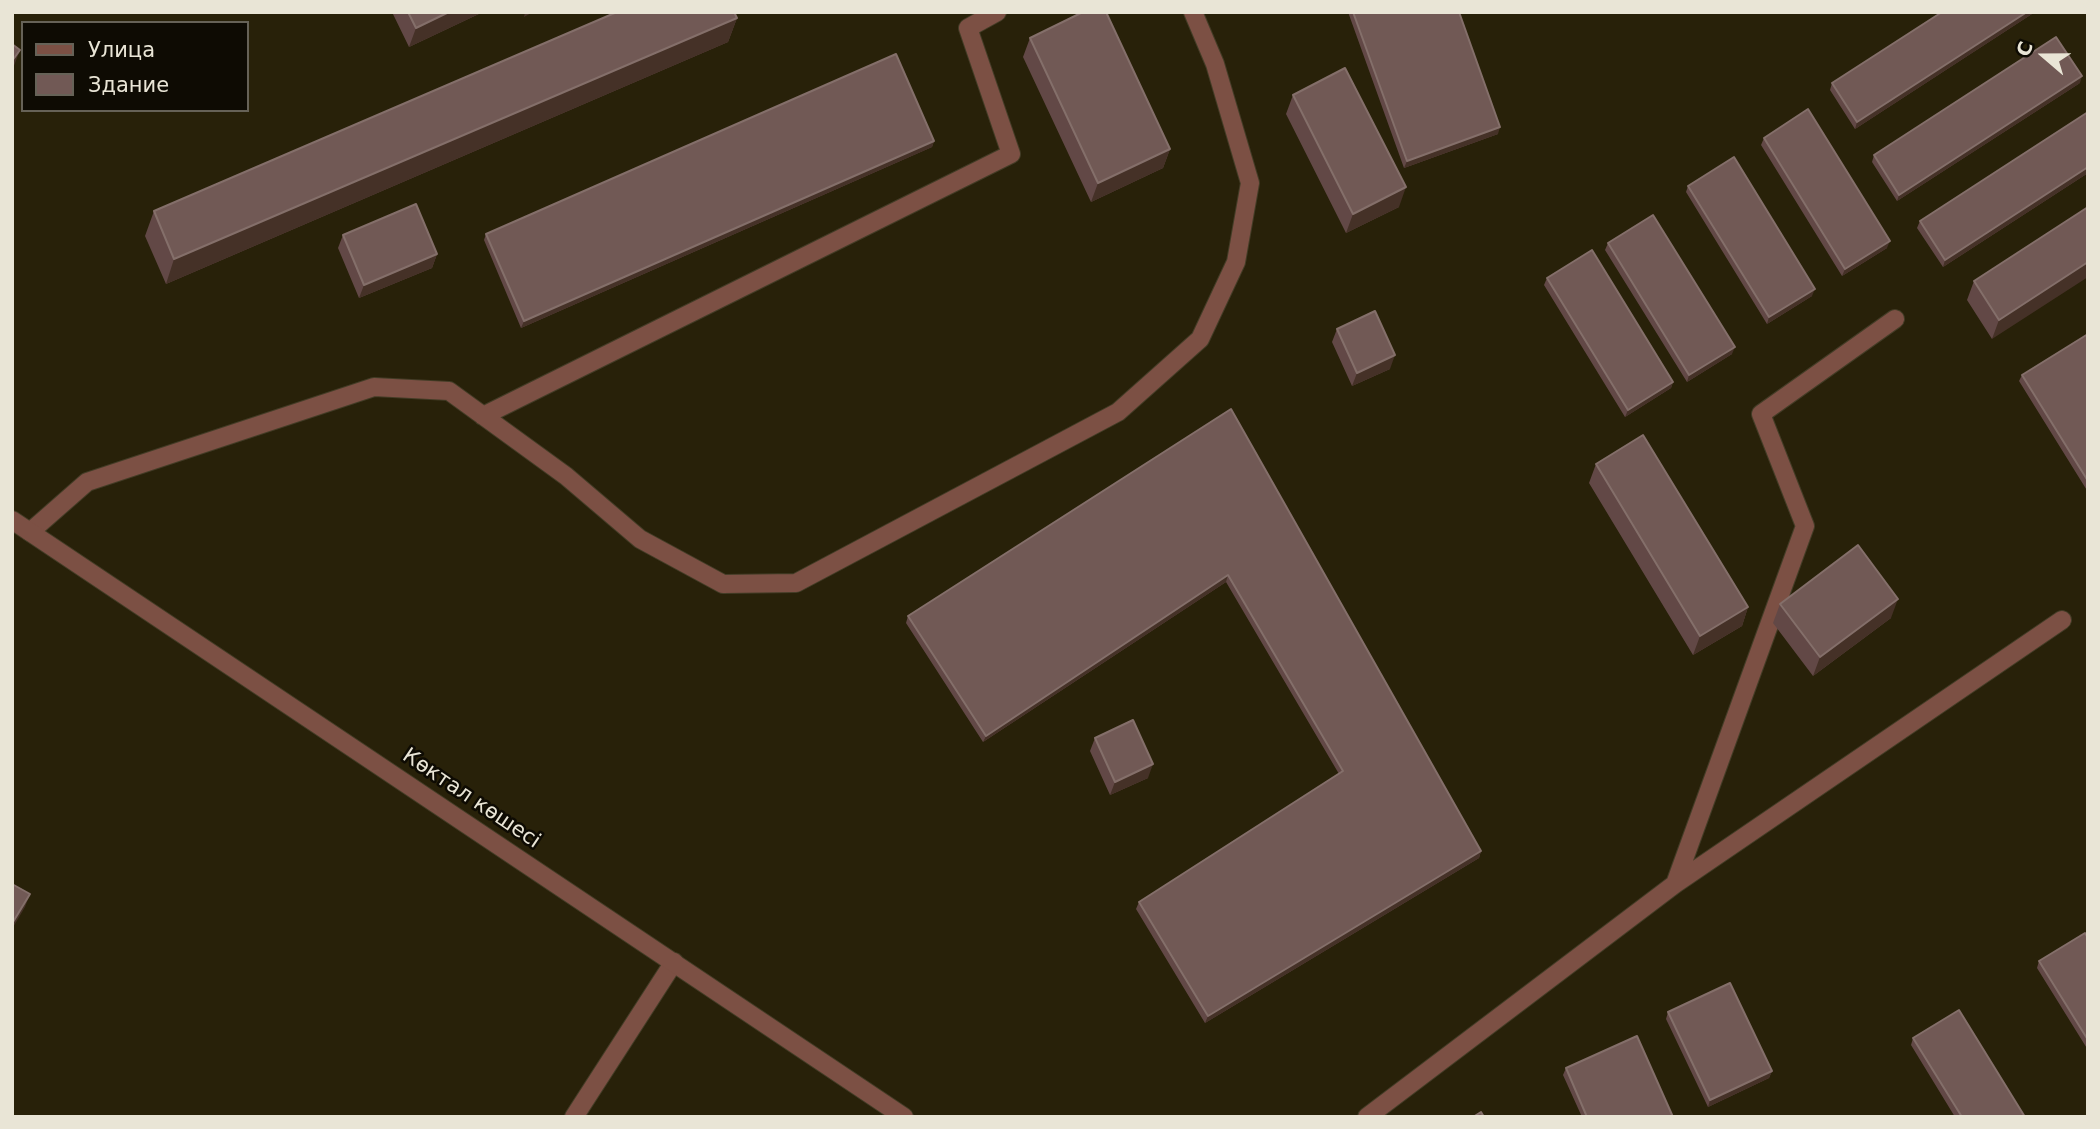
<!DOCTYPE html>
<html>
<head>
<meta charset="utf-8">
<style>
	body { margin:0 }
	#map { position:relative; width:2100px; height:1129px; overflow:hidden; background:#282109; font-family:"DejaVu Sans",sans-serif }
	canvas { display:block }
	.frame { position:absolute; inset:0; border:14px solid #e9e5d6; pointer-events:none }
	.legend { position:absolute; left:21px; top:21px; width:228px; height:91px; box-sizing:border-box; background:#0e0b03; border:2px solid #666257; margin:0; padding:9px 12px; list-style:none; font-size:21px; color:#e9e5d6 }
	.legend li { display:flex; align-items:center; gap:14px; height:35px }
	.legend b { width:35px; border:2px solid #666257 }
	.north { position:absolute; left:2009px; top:21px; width:70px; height:70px; -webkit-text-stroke:5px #0e0b03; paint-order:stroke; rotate:290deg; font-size:19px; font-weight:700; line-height:28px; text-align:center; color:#e9e5d6 }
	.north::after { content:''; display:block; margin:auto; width:24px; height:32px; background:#e9e5d6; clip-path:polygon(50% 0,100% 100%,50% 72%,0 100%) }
</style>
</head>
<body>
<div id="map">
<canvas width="2100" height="1129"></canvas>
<div class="frame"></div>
<ul class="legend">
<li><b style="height:9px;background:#7c5044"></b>Улица</li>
<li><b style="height:19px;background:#715955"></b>Здание</li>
</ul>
<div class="north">С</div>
</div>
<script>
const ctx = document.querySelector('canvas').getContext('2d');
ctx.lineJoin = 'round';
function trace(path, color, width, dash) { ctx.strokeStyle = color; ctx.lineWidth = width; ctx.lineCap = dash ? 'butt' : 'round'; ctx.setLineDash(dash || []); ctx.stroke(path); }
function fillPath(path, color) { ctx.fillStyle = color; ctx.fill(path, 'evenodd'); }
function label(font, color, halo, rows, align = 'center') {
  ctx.font = font + ' "DejaVu Sans",sans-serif'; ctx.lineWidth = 5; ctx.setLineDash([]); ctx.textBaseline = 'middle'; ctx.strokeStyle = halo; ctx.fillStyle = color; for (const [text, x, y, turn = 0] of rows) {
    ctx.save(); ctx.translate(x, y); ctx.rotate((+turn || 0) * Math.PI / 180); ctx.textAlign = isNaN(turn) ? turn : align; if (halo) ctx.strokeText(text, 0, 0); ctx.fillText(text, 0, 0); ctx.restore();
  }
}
const service = new Path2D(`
	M483 416 1011 154 968 28 997 12
	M30 532 87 482 374 387 449 391 566 476 640 539 723 584 796 583 1118 412 1200 339 1236 262 1250 183 1215 64 1193 12
	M1675 884 1805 526 1761 414 1895 319
	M574 1117 674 962
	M1367 1117 1675 884 2062 620`);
const minor = new Path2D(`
	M12 520 904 1117`);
trace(service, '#433c26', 20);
trace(minor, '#433c26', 20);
trace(service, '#7c5044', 18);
trace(minor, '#7c5044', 18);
fillPath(new Path2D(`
	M392 12H483L409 47Z
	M1348 12H1459L1498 134 1404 168Z
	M1942 12H2035L1855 129 1830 90 1832 83Z
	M737 18 728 42 166 284 145 236 154 211Z
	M1030 38 1170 149 1163 168 1091 202 1023 57Z
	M2080 83 1897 201 1872 162 1874 155Z
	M1293 95 1399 207 1346 233 1286 114Z
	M2088 112V173L1943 267 1917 228 1920 221Z
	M1764 138 1887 248 1842 276 1761 145Z
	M934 141 932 147 521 328 484 240 486 234Z
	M1688 186 1812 296 1767 324 1686 192Z
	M2088 207 1992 339 1967 300 1974 281Z
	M343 235 437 254 432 268 359 298 338 248Z
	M1608 243 1732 354 1687 382 1605 250Z
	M1547 278 1673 382 1671 388 1625 417 1544 285Z
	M1337 329 1390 369 1352 386 1332 342Z
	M2088 334V492L2019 381 2022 375Z
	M1231 409 1481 851 1479 858 1205 1023 1136 909 1139 902 1339 774 1226 582 983 742 906 623 908 616Z
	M1596 464 1748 607 1742 626 1693 655 1589 483Z
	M1780 604 1891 618 1813 676 1773 623Z
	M1095 738 1148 778 1110 795 1090 751Z
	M2088 938V1050L2037 968 2039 961Z
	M1668 1012 1772 1071 1769 1078 1708 1107 1666 1019Z
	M1913 1038 2025 1117H1955L1911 1045Z
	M1566 1068 1673 1117H1582L1563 1075Z`), '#624846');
fillPath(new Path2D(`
	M449 12H483L409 47 416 28Z
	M525 12H533L524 17Z
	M2027 12H2035L1855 129 1857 122Z
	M737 18 728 42 166 284 174 259Z
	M20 50 12 71V61Z
	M2082 76 2080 83 1897 201 1899 195Z
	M1500 127 1498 134 1404 168 1407 161Z
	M934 141 932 147 521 328 524 321Z
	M1170 149 1163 168 1091 202 1098 183Z
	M2088 167V173L1943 267 1945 260Z
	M1406 187 1399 207 1346 233 1353 214Z
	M1890 241 1887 248 1842 276 1845 269Z
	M437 254 432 268 359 298 364 285Z
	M2088 262V277L1992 339 1999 320Z
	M1815 289 1812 296 1767 324 1769 317Z
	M1735 347 1732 354 1687 382 1689 375Z
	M1395 355 1390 369 1352 386 1357 373Z
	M1673 382 1671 388 1625 417 1628 410Z
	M1228 575 1226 582 983 742 986 736Z
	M1898 599 1891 618 1813 676 1820 657Z
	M1748 607 1742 626 1693 655 1700 636Z
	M1153 764 1148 778 1110 795 1115 782Z
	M1481 851 1479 858 1205 1023 1208 1016Z
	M30 894 25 907 12 929 13 922Z
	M1772 1071 1769 1078 1708 1107 1710 1100Z`), '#453127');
const building = new Path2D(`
	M408 12H449L416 28Z
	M617 12H734L737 18 174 259 154 211Z
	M1083 12H1106L1170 149 1098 183 1030 38Z
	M1353 12H1459L1500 127 1407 161Z
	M1942 12H2027L1857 122 1832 83Z
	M2056 37 2082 76 1899 195 1874 155Z
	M12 44 20 50 12 61Z
	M896 54 934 141 524 321 486 234Z
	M1345 68 1406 187 1353 214 1293 95Z
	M1808 109 1890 241 1845 269 1764 138Z
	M2088 112V167L1945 260 1920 221Z
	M1734 157 1815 289 1769 317 1688 186Z
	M416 204 437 254 364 285 343 235Z
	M2088 207V262L1999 320 1974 281Z
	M1653 215 1735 347 1689 375 1608 243Z
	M1592 250 1673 382 1628 410 1547 278Z
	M1375 311 1395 355 1357 373 1337 329Z
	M2088 334V481L2022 375Z
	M1231 409 1481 851 1208 1016 1139 902 1343 771 1228 575 986 736 908 616Z
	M1643 435 1748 607 1700 636 1596 464Z
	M1858 545 1898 599 1820 657 1780 604Z
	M1133 720 1153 764 1115 782 1095 738Z
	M12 884 30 894 13 922H12Z
	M2085 933 2088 938V1040L2039 961Z
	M1730 983 1772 1071 1710 1100 1668 1012Z
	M1959 1010 2025 1117H1962L1913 1038Z
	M1637 1036 1673 1117H1587L1566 1068Z
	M1481 1112 1484 1117H1473Z`);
fillPath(building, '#715955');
trace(building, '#846f6a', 2);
label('21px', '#e9e5d6', '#0e0b03', [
	["Көктал көшесі",471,799,34]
]);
</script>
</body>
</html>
